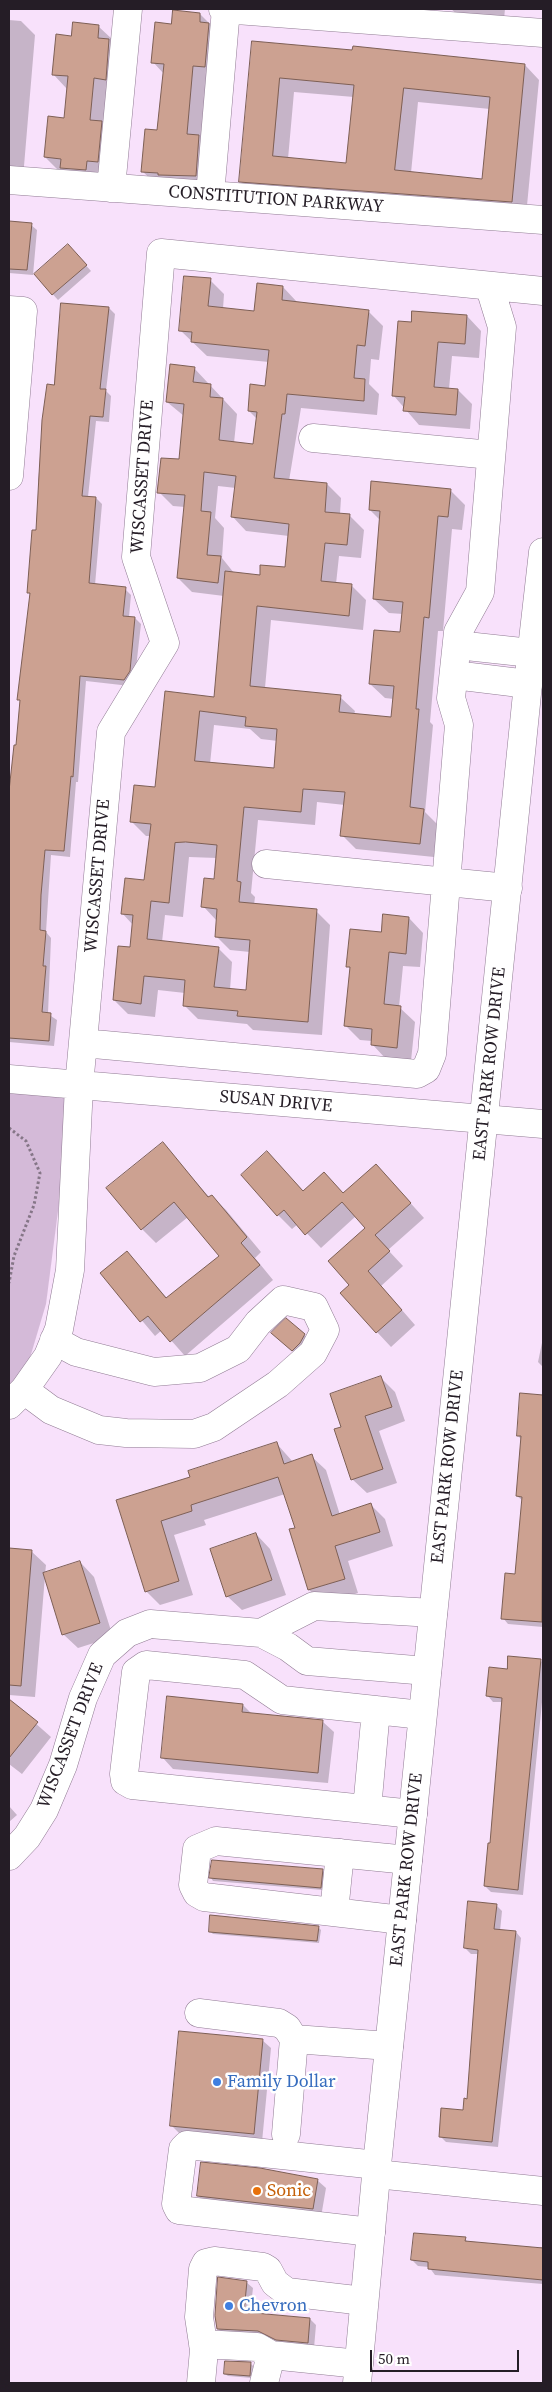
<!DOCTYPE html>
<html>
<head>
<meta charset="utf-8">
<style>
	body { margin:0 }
	#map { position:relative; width:552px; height:2392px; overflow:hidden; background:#f8e1fb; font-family:"Source Serif 4",serif }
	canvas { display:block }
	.frame { position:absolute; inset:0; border:10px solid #251d26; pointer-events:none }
	.scale { position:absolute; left:370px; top:2350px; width:149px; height:22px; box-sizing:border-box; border:2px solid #251d26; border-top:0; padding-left:6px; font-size:15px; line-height:18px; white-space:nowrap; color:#251d26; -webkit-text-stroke:4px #fff; paint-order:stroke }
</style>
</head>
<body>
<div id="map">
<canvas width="552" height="2392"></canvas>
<div class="frame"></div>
<div class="scale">50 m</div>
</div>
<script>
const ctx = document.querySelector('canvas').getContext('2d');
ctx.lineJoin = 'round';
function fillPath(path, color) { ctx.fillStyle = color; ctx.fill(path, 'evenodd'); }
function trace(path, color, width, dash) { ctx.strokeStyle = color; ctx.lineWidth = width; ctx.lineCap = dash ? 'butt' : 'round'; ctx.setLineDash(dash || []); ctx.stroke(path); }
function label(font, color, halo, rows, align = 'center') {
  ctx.font = font + ' "Source Serif 4",serif'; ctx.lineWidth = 5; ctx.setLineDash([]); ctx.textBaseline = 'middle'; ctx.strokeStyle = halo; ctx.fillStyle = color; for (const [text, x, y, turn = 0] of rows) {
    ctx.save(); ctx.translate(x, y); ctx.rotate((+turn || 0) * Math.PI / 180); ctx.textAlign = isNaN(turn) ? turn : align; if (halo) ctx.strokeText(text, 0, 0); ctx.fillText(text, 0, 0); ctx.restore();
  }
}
fillPath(new Path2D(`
	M9 1093 67 1098 66 1149 46 1304 29 1361 9 1387Z`), '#d4bad8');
fillPath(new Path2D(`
	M451 9H505L504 19 457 14Z
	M200 14 214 28 210 190 157 185 142 171 158 132 164 74 153 62 172 26Z
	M9 20 21 21 35 35 23 178H9Z
	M98 26 113 40 112 176 59 171 45 157 65 119 67 89 53 74 73 37Z
	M253 42 525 65 539 80 526 216 255 195 240 181ZM294 92 354 97 347 164 288 159ZM418 102 490 109 483 180 411 173Z
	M9 223 31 225 37 230 33 275 9 273Z
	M74 252 91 271 58 300 35 275Z
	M210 280 224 294 223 309 255 312 283 287 297 302 368 311 383 326 379 360 371 359 369 384 379 394 377 415 301 408 289 481 327 484 341 498 340 514 349 515 364 530 361 558 339 556 336 584 352 586 366 600 363 630 271 620 265 688 340 697 355 711 354 715 392 719 394 699 385 698 370 684 401 633 403 614 389 613 374 599 381 521 370 510 450 490 465 505 462 530 452 529 443 631H438L430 722 433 725 425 812 437 824 434 857 356 849 342 835 345 805 317 802 315 825 258 820 251 893 255 897 254 905 316 911 330 925 322 1035 253 1030 247 1024 198 1019 184 1005 185 993 158 990 155 1017 128 1014 114 1000 131 948 133 925 122 913 145 881 150 836H146L131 821 156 788 166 693 215 698 224 596 192 592 178 578 185 507 173 506 159 492 180 460 184 416 167 402 194 368 237 414 234 443 254 446 257 419 249 411 267 387 269 362 207 356 180 330ZM218 486 236 488 232 516 246 531 289 536 286 569 261 576 234 573 222 558 224 528 215 518ZM214 725 250 729 261 739 278 741 275 770 210 764ZM189 857 217 858 215 880 203 906 217 921 216 936 230 950 250 952 247 991 230 990 232 962 218 948 162 942 165 915 183 917Z
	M109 308 115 314 106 391 111 396 109 422 96 421 88 497 96 498 102 504 95 585 125 589 131 595 129 617 135 618 141 624 135 677 130 686 86 681 78 782H76L70 857 51 855 46 932 51 938 48 1014 57 1020 54 1046 9 1042V848L12 810 9 806 15 747H17L21 702 19 699 31 595 28 592 37 531 41 484 38 481 48 385 55 386Z
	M467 316 481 331 479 358 452 356 449 389 458 390 472 404 470 429 419 425 394 396 413 323Z
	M409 918 423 933 420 967 403 966 399 1007 415 1022 411 1061 386 1059 372 1044V1041L360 1040 346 1026 351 969 348 966 382 934Z
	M162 1143 210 1198 212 1196 226 1210 261 1252 255 1258 273 1280 185 1356 162 1330 155 1336 102 1273 127 1253 167 1298 221 1256 188 1217 156 1243 142 1229Z
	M267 1153 304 1192 343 1194 376 1165 424 1218 388 1250 403 1266 381 1286 415 1325 391 1347 377 1332 351 1285 366 1228 356 1216 321 1248 298 1224 292 1229 278 1215Z
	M272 1333 304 1335 319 1349 307 1364Z
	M543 1338V1367L538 1362Z
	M381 1378 395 1392 405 1421 379 1431 397 1483 367 1493 352 1479 343 1427Z
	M522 1395 543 1397V1627L508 1624 503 1618 516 1576 523 1501 517 1496 522 1440 518 1436Z
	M277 1444 293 1462 311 1456 326 1470 340 1515 371 1505 385 1519 393 1546 348 1561 358 1593 324 1604 309 1590 296 1528 285 1494 204 1520 206 1525 174 1535 193 1595 160 1605 146 1591 118 1501 192 1478Z
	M256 1534 270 1549 286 1595 242 1610 227 1596Z
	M9 1549 31 1551 46 1565 45 1574 80 1562 94 1577 113 1637 78 1648 63 1634 45 1576 35 1697 9 1695Z
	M540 1660 543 1663V1692L523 1895 491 1892 485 1886 491 1844 503 1702H493L488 1696 508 1670Z
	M9 1700 51 1737 22 1774 9 1764Z
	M243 1705 253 1715 323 1722 334 1732 328 1783 173 1769 163 1758Z
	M9 1806 17 1815 9 1822Z
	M322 1870 325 1873 323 1890 213 1881 211 1878Z
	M496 1905 502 1911 500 1931 516 1932 521 1938 498 2147 446 2142 440 2136 464 2112 468 2100 479 1954H471L465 1948Z
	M318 1927 321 1930 319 1943 213 1934 210 1931Z
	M262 2040 271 2048 262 2142 180 2134 172 2126Z
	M317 2180 326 2188 321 2217 207 2204 198 2196Z
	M465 2239 469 2243 540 2249V2247H543V2284L435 2275 429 2267 418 2266 412 2260Z
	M246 2282 253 2288 250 2314 310 2319 316 2325 314 2348 224 2335 218 2329Z
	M251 2364 253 2366 252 2378 228 2376 225 2374Z`), '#0003');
const building = new Path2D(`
	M173 10 200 13V22L209 23 205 67 193 66 187 134 199 135 196 176 158 175V173L141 172 145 129 157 130 164 64 151 63 155 22 171 24Z
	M73 22 99 25 98 38 109 39 106 80 94 78 90 120 102 121 98 162 87 161 86 170 60 168 61 159 44 157 48 116 64 118 68 76 52 75 56 34 71 36Z
	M252 41 352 50 353 46 525 64 512 202 239 182ZM280 78 354 85 346 163 273 156ZM404 88 490 97 482 179 395 170Z
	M9 221 32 223 27 270 9 269Z
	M68 244 87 265 52 295 34 274Z
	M184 276 211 278 208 306 254 311 257 283 283 286 282 300 369 310 365 346 357 345 354 378 365 379 364 401 287 394 285 414H282L274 478 327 483 325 512 350 514 347 545 325 543 321 581 352 584 349 616 257 606 250 686 341 695 339 712 391 717 394 686 369 684 374 630 400 632 403 602 373 599 380 511 369 510 371 481 451 489 448 517 438 516 429 618 424 617 416 709H419L410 807 424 809 420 844 340 836 345 792 303 789 301 812 244 807 237 881 241 882 239 902 317 909 308 1022 237 1016 238 1011 183 1006 185 980 144 976 141 1004 113 1000 118 946 130 947 133 915 121 914 125 878 144 880 151 824 130 822 134 785 155 787 165 691 214 697 225 571 260 575V565L285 567 289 524 231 517 236 476 204 472 201 511 211 512 207 555 221 556 218 583 177 578 185 495 157 493 161 458 179 459 184 404 166 402 170 364 195 367 193 382 211 384 210 397 223 398 219 440 253 444 257 412 248 411 250 384 265 386 269 350 191 342 192 332 179 331ZM200 711 246 717 245 726 277 729 274 768 195 761ZM186 842 217 845 214 879 204 878 201 907 217 909 215 937 250 940 246 990 214 987 219 947 147 939 151 901 169 903 175 843Z
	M61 303 109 307 100 389H106L103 417 90 416 82 496 96 497 89 583 126 587 123 616 135 617 130 671 124 680 80 676 73 777 71 776 64 851 45 850 41 895 40 930 46 931 43 966H46L42 1012 51 1013 49 1041 9 1038V791L14 745H16L20 700H17L30 593H27L32 530H36L42 420 47 384 54 385Z
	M412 311 467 315 465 344 438 342 434 387 458 389 456 415 403 411 405 397 392 396 398 321 411 322Z
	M383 914 409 917 406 954 389 952 384 1004 401 1006 397 1048 371 1045 372 1029 344 1026 350 967H346L350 929 381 932Z
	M163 1142 208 1197 212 1195 247 1237 241 1243 260 1265 170 1342 148 1316 140 1322 100 1273 127 1251 166 1298 219 1256 174 1202 141 1230 106 1188Z
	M267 1151 303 1191 324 1172 343 1193 376 1164 411 1203 375 1235 390 1251 368 1271 402 1310 376 1333 340 1293 349 1285 328 1261 365 1228 342 1202 305 1235 284 1210 277 1216 241 1175Z
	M286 1318 305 1334 300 1343 292 1351 271 1333Z
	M381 1376 392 1407 365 1416 383 1469 351 1480 334 1429 341 1427 330 1394Z
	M520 1393 543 1395 542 1622 501 1619 505 1573 515 1574 522 1497 516 1496 521 1436H517Z
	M277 1442 284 1464 312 1454 332 1516 371 1503 380 1532 335 1546 345 1579 308 1590 289 1529 295 1528 278 1477 191 1505 192 1511 161 1521 179 1581 145 1592 116 1500 190 1477 188 1471Z
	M256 1533 272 1580 226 1597 210 1549Z
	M9 1548 32 1550 21 1686 9 1685Z
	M80 1561 100 1623 62 1635 43 1573Z
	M508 1656 541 1659 518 1890 484 1886 488 1843H490L502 1698 486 1696 489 1667 507 1669Z
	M167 1696 243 1704 242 1712 323 1720 318 1773 161 1758Z
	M9 1699 38 1722 9 1758Z
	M212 1860 323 1869 321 1888 209 1878Z
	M468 1901 497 1904 494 1929 516 1931 492 2142 439 2137 441 2108 463 2110 464 2098 467 2099 478 1950 464 1948Z
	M210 1915 319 1926 317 1941 209 1932Z
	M179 2031 263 2039 254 2134 170 2126Z
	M201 2162 260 2168 318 2179 313 2209 197 2196Z
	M414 2233 466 2237 465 2241 543 2248V2280L428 2269V2262L411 2260Z
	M218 2277 247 2281 244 2312 310 2318 308 2343 276 2340 258 2331 217 2329 215 2316Z
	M225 2361 251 2362 250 2376 224 2374Z`);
fillPath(building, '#cca191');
trace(building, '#7d5f55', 1);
const minor = new Path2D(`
	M223 9 543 33
	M9 180 543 220
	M111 188 128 9
	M210 195 226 9
	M9 310 23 311 9 476
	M313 438 491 455
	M457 645 531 653
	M454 675 528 684
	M266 864 508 888
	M83 1043 417 1074 426 1069 432 1054 459 725 451 698 458 632 480 592 502 327 490 288
	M9 1079 543 1124
	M24 1390 51 1410 99 1430 126 1433 194 1434 214 1427 278 1384 313 1353 325 1330 314 1307 283 1300 258 1323 238 1349 200 1368 154 1372 76 1352 54 1340
	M9 1405 24 1390 48 1356 59 1329 70 1270 79 1086 111 732 165 643 136 557 161 253 543 291
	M261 1633 314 1606 433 1613
	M367 1809 376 1710
	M413 1814 132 1785 125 1781 124 1774 136 1672 146 1665 245 1675 282 1700 422 1715
	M9 1856 27 1837 44 1810 63 1765 83 1698 102 1655 127 1633 150 1624 261 1633 288 1647 307 1661 427 1671
	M334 1912 340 1853
	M402 1920 204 1897 197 1893 193 1885 197 1849 216 1841 408 1860
	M199 2013 279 2023 287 2028 294 2039 389 2046
	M286 2134 294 2039
	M376 2174 543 2191
	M371 2232 179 2210 176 2204 183 2149 187 2145 377 2165
	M203 2344 257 2347 271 2355 359 2364
	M201 2383 204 2350 199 2317 203 2269 206 2263 214 2261 263 2267 268 2270 275 2283 287 2292 364 2301
	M264 2383 271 2355`);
const major = new Path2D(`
	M357 2383 377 2165 528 684 543 552`);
trace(minor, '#907b93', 29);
trace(major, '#907b93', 29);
trace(new Path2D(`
	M9 1128 26 1141 40 1173 34 1205 14 1256 9 1283`), '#857687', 3, [2.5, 2.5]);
trace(minor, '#fff', 28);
trace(major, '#fff', 28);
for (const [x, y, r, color] of [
	[217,2082,5,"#3f7fe0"],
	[257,2191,5,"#e8710a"],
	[229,2306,5,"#3f7fe0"]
]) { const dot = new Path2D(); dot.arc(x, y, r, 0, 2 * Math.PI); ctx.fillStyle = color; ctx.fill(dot); trace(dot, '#fff', 2); }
label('18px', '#251d26', '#fff', [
	["CONSTITUTION PARKWAY",276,200,4],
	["WISCASSET DRIVE",143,477,-86],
	["WISCASSET DRIVE",98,876,-85],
	["EAST PARK ROW DRIVE",490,1064,-84],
	["SUSAN DRIVE",276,1102,5],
	["EAST PARK ROW DRIVE",448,1467,-84],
	["WISCASSET DRIVE",71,1736,-69],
	["EAST PARK ROW DRIVE",407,1870,-84]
]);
label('18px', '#366cbe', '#fff', [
	["Family Dollar",227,2082],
	["Chevron",239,2306]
], 'left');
label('18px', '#c56008', '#fff', [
	["Sonic",267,2191]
], 'left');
</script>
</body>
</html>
